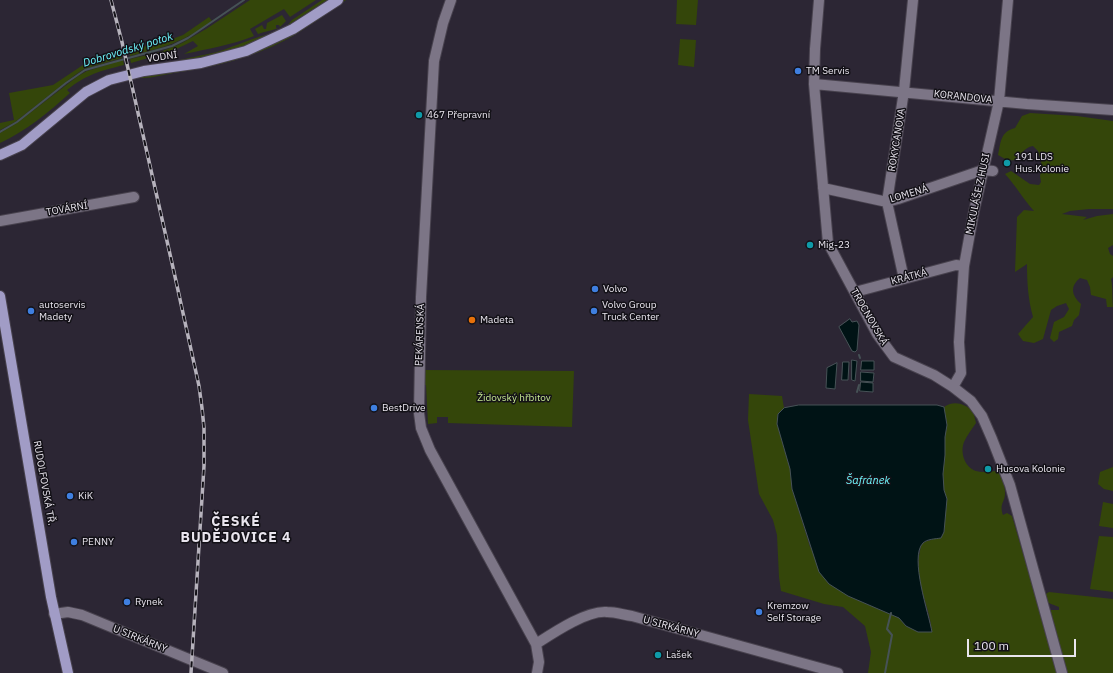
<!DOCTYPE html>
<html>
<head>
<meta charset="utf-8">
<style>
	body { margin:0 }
	#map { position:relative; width:1113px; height:673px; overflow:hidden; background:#2c2634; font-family:"IBM Plex Sans",sans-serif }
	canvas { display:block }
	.scale { position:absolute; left:967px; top:639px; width:109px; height:18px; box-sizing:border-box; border:2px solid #e9e5ee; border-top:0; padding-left:5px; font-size:12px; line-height:14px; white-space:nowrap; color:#e9e5ee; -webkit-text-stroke:3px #131117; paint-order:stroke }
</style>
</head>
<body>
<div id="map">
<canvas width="1113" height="673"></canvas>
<div class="scale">100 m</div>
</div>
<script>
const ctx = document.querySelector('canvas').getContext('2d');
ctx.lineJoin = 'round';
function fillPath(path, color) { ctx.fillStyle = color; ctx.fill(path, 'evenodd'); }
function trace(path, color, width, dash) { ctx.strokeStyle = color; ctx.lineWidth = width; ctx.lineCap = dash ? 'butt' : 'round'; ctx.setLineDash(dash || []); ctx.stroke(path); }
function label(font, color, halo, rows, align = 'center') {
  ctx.font = font + ' "IBM Plex Sans",sans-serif'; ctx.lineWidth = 3; ctx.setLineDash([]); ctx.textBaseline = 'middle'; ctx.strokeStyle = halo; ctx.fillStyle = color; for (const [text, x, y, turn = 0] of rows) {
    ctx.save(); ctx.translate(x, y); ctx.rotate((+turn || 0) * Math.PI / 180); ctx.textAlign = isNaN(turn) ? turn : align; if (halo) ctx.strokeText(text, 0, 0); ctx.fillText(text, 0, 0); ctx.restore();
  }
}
fillPath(new Path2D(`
	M250 0H316L290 17 284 9 250 29 254 36C231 45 208 49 184 54L198 46 193 41 172 51 131 63 130 59 160 52 182 43 206 29Z
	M322 0H327L287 26 292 20Z
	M342 0H346C329 12 311 25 293 36 256 57 215 67 174 73 161 75 147 80 134 77L219 63Z
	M677 0H698L696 25 676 24Z
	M282 15 286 21 280 27 279 25H276V28H278C272 31 265 31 258 34L255 29 262 25 264 29H266L267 23Z
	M209 17 212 21C184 42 163 48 130 56L129 51 130 50 167 41 183 35Z
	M274 33 239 48 201 58 174 62C188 57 202 56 217 52 236 46 254 37 274 33Z
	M680 39 696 40 694 67 678 65Z
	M121 54 122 58 84 69 75 75 15 122 0 130V123L14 120 9 93 53 85 83 65Z
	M123 60 124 65C100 71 87 74 67 90L70 93C49 112 26 131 0 143V133L17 123 78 76 87 71Z
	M1030 113 1077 116 1113 121V209H1089L1070 211 1062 214 1087 217 1083 220 1097 216 1113 214V245L1108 248 1110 254 1113 256V277L1111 279C1113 288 1112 298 1113 307H1107L1106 299 1091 295 1090 287 1087 280 1080 278C1070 286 1071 295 1081 304L1079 315 1074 320 1072 326 1059 332 1058 339 1054 342 1050 338 1054 322 1064 317 1069 309 1066 303 1057 306 1051 310 1043 339 1034 343 1023 341 1018 334 1033 317C1028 299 1027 282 1027 264L1015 272 1017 217 1024 210 1034 211C1023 199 1016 186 1005 174L1011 171 1030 184 1039 185 1041 182 1040 176 1042 166 1038 151 1033 146C1016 149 1023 170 998 155 1001 142 1000 132 1015 128L1022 116Z
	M425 370 574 371 572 427 448 423V417H437V423L428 424 426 385H425Z
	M749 394 782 396 784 408 778 414 777 424 790 469 792 489 810 547 848 596 899 618 906 626 920 631 932 632C930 606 915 583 919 556 920 553 920 549 921 546 923 542 927 541 931 540L947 499 944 490 943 474 945 455V437L947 425 944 407C955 400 964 404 973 411L976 423C972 429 967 435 964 442 960 452 964 467 976 471 983 473 990 471 997 471 1002 477 1005 485 1005 493 1005 503 999 503 1003 515L1007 513 1012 516 1058 673H868L871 652 865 626 843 607 824 604 781 591 779 577 777 535 773 520 759 494 748 420Z
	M1113 467V491L1104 489 1098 484 1100 472Z
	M1103 502 1113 504V528L1099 526Z
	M1099 536 1113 537V592L1090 589Z
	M1049 592 1113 599V673H1066L1049 610H1059V607L1046 602 1044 595Z`), '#34460a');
const water = new Path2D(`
	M850 319 852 322 857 321 859 325 857 350 855 352 852 351 839 327Z
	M852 360 857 361 855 381 852 380Z
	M862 361H874V370H861Z
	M843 362H849L848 380H842Z
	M837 363 835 389 826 388 827 368Z
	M861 372 874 373 873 382 861 381Z
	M861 382 873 383V392L860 391Z
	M799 405H937L944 407 947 425 945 437V455L943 474 944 490 947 499 944 532 941 538C935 539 927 539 923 543 909 557 929 614 932 632H918L906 626 899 618 848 596 829 584 819 572 792 489 790 469 777 424 778 414 784 408Z`);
fillPath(water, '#001315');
trace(water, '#465256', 1);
trace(new Path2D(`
	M0 132 17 122 66 83 85 70 172 46 188 38 244 0
	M859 355 860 358
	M857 392 859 385
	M885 673 892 635 887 629 891 613`), '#465256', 2);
const minor = new Path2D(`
	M451 0 443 23 434 61 421 297 419 413 421 428 430 450 536 644 539 662 537 673
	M819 0 815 49 814 84 828 243 877 334 894 357 934 375 953 387 971 401 982 416 992 439 1010 485 1062 673
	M814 84 1027 104 1113 110
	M823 188 887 202 898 199 983 170 993 171
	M0 221 134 197
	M904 279 887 202 904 91 913 0
	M855 292 956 265 964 266
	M953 387 961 373 959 342 964 266 974 211 999 101 1008 0
	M54 614 68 612 82 615 223 673
	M536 644C553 633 587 610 607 612 616 612 624 615 632 616L838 673`);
const major = new Path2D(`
	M0 155 22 145 86 92 109 80 144 71 201 63 246 51 293 29 338 0
	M0 296 51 597 68 673`);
trace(minor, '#48424e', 12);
trace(major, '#48424e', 12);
trace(minor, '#7c7586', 10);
trace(major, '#a19cc6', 10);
const rail = new Path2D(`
	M111 0 122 42 174 272 199 386 202 408 204 428V466L191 673`);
trace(rail, '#b6b2bc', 3.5);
trace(rail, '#131117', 2, [6]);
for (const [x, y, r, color] of [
	[798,71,4,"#3f7fe0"],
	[419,115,4,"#0f9aa8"],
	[1007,163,4,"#0f9aa8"],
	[810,245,4,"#0f9aa8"],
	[595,289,4,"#3f7fe0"],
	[31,311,4,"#3f7fe0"],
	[594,311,4,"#3f7fe0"],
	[472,320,4,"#e8710a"],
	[374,408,4,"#3f7fe0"],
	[988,469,4,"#0f9aa8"],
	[70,496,4,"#3f7fe0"],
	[74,542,4,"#3f7fe0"],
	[127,602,4,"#3f7fe0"],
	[759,612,4,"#3f7fe0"],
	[658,655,4,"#0f9aa8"]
]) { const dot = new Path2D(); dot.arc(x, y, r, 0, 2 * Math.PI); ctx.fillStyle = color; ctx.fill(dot); trace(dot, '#131117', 1.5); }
label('10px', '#e9e5ee', '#131117', [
	["VODNÍ",162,57,-8],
	["KORANDOVA",963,97,6],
	["ROKYCANOVA",897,140,-81],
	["LOMENÁ",909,194,-17],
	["MIKULÁŠE Z HUSI",978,194,-78],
	["TOVÁRNÍ",67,209,-10],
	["KRÁTKÁ",909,277,-15],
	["TROCNOVSKÁ",869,317,60],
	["PEKÁRENSKÁ",420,335,-88],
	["RUDOLFOVSKÁ TŘ.",44,483,80],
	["U SIRKÁRNY",671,627,15],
	["U SIRKÁRNY",140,639,22]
]);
label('10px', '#e9e5ee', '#131117', [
	["TM Servis",806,71],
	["467 Přepravní",427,115],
	["191 LDS",1015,157],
	["Hus.Kolonie",1015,169],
	["Mig-23",818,245],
	["Volvo",603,289],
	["autoservis",39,305],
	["Madety",39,317],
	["Volvo Group",602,305],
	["Truck Center",602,317],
	["Madeta",480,320],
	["BestDrive",382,408],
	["Husova Kolonie",996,469],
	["KiK",78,496],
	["PENNY",82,542],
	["Rynek",135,602],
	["Kremzow",767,606],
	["Self Storage",767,618],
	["Lašek",666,655]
], 'left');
label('10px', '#c5e690', '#131117', [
	["Židovský hřbitov",514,398]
]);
label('italic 11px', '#6ff5fc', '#131117', [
	["Dobrovodský potok",128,50,-17],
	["Šafránek",868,481]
]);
ctx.letterSpacing = '1px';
label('bold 14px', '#e9e5ee', '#131117', [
	["ČESKÉ",236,522],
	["BUDĚJOVICE 4",236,538]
]);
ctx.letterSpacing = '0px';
</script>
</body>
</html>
